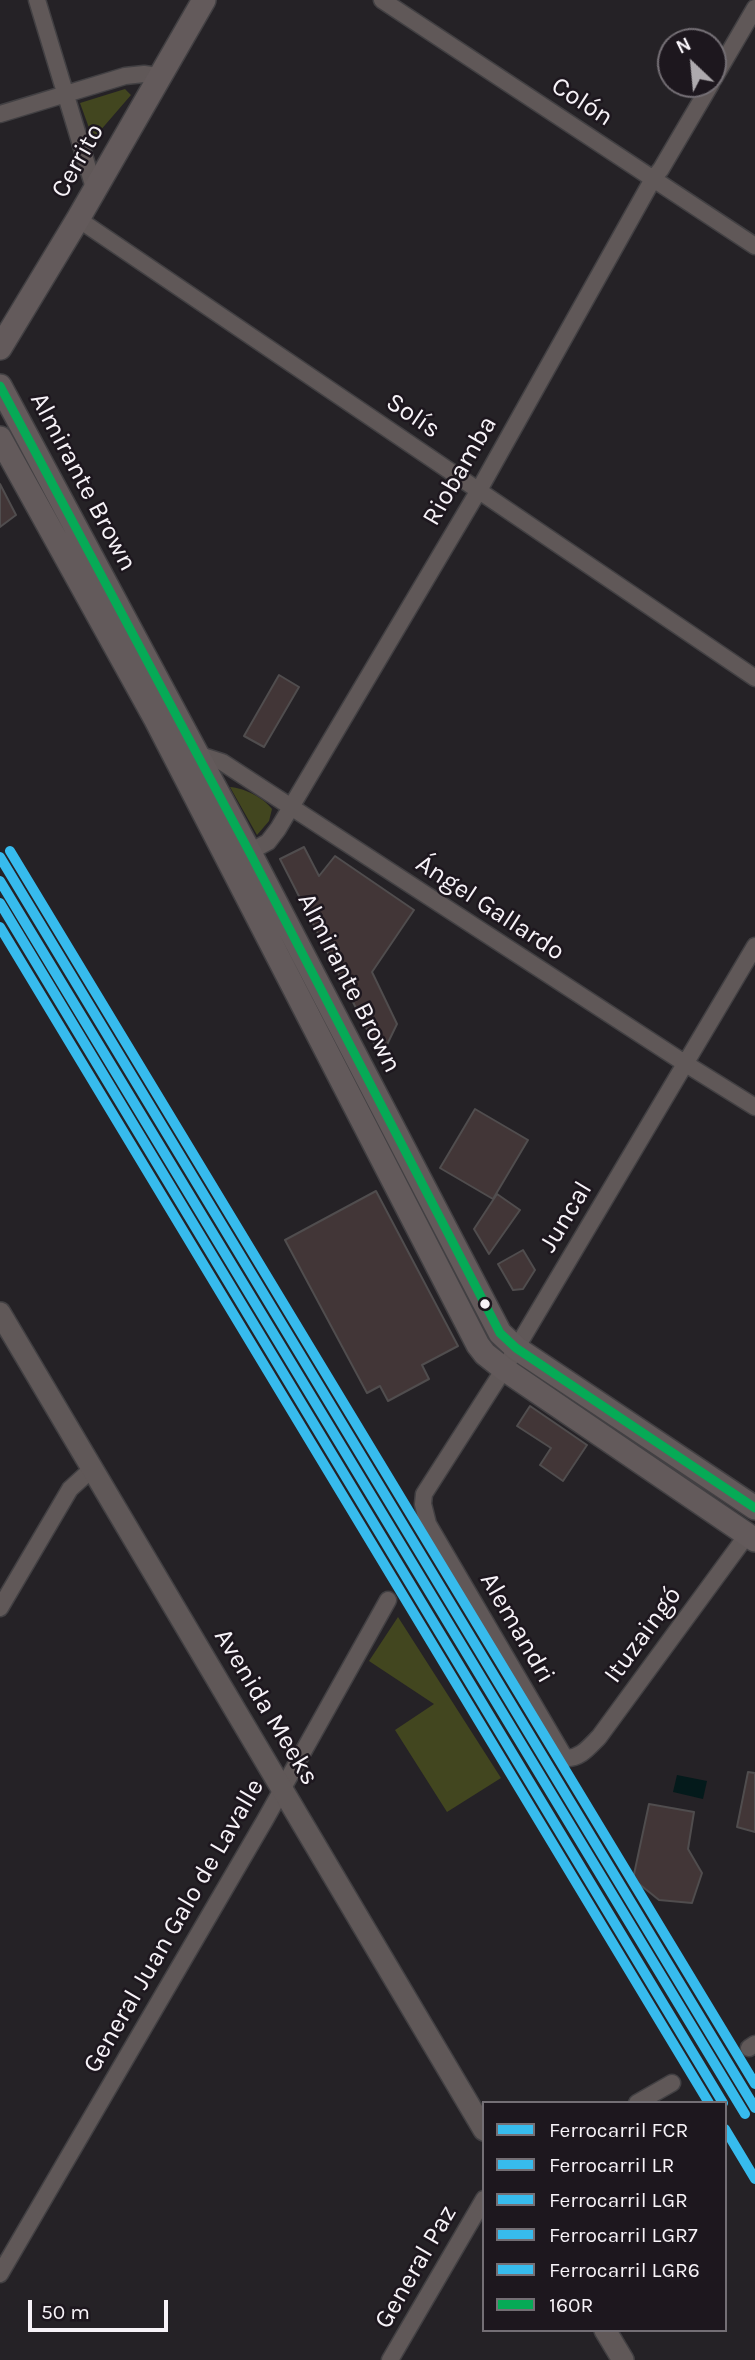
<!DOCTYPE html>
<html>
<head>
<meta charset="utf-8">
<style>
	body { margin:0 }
	#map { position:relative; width:755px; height:2360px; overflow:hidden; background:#252226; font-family:Karla,sans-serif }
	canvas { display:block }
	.legend { position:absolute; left:482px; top:2101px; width:245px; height:231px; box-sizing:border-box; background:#1d171e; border:2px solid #746f75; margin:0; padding:9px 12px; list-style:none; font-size:21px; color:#f7f3f8 }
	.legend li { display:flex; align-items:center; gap:14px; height:35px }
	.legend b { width:35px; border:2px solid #746f75 }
	.north { position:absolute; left:657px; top:28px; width:70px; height:70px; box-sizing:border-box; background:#1d171e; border:2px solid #746f75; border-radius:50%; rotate:334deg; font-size:19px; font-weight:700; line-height:28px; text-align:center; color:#f7f3f8 }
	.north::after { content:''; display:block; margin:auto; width:24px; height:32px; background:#aeaaae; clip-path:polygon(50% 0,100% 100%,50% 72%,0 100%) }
	.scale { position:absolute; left:28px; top:2300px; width:140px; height:32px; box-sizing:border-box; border:4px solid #f7f3f8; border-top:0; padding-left:9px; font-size:21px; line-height:24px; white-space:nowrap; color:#f7f3f8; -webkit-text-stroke:5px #1d171e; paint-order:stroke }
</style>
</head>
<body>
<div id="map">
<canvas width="755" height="2360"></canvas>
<ul class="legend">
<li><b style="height:9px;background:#37bbed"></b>Ferrocarril FCR</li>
<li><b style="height:9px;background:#37bbed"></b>Ferrocarril LR</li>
<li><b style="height:9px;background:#37bbed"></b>Ferrocarril LGR</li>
<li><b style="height:9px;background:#37bbed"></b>Ferrocarril LGR7</li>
<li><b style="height:9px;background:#37bbed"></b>Ferrocarril LGR6</li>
<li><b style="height:9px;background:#06aa56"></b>160R</li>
</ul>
<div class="north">N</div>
<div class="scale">50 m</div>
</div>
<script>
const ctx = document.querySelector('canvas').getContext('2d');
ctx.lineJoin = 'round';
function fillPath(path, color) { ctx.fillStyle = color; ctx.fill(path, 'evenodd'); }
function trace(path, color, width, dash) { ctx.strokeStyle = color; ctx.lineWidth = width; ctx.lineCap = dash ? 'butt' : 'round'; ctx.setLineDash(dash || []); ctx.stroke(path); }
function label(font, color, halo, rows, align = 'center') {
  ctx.font = font + ' Karla,sans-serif'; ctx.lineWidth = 5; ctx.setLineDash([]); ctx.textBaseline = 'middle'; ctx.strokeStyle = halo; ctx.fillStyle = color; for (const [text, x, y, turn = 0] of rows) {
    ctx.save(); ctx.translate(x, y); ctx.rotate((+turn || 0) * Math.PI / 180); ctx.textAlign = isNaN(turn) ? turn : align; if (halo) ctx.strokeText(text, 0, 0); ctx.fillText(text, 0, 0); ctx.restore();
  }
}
fillPath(new Path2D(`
	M125 89 131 95 93 139 80 103Z
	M230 787C244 788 264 798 272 809L269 821 257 835Z
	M398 1617 501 1778 447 1812 395 1730 434 1704 369 1661Z`), '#42461f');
fillPath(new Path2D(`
	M677 1775 707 1781 703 1799 673 1792Z`), '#041a1b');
const building = new Path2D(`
	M0 484 16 515 0 527Z
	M279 675 299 687 264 747 244 736Z
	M304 847 319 876 335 856 414 910 372 972 397 1024 381 1057 280 859Z
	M475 1109 528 1140 493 1199 440 1168Z
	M376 1191 458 1346 422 1365 429 1379 388 1401 380 1386 367 1393 285 1240Z
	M497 1194 520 1210 489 1254 474 1229Z
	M523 1250 535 1270 523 1289 513 1290 498 1264Z
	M530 1406 587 1445 563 1481 540 1465 551 1448 517 1426Z
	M748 1772 755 1773V1832L737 1827Z
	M649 1804 694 1812 688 1849 702 1873 692 1903 659 1900 633 1879Z`);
fillPath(building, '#423637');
trace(building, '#504d4e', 2);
const minor = new Path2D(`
	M37 0 94 188
	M382 0 755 246
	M713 80 755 8
	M0 114 125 76 144 74 158 76
	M78 219 755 678
	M197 754 222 762 686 1064 755 1107
	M242 856 268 842 278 829 479 490 653 179 661 169 711 84
	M747 1535 599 1737C589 1747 580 1759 565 1758L428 1524 423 1504 424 1494 504 1369 755 946
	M0 1608 70 1489 93 1468
	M749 2048 755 2044
	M637 2103 672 2083
	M0 2274 265 1820 388 1600
	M390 2360 484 2199`);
const tertiary = new Path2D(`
	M0 1313 484 2130
	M605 2330 623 2360`);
const secondary = new Path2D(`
	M0 348 78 219 204 0
	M0 386 250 853 500 1333 516 1348 755 1508
	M0 438 156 720 478 1345 485 1354 504 1369 755 1540`);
trace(minor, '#424043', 19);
trace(tertiary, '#424043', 24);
trace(secondary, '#424043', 26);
trace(minor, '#605858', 16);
trace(tertiary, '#605858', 21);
trace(secondary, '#635a5b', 23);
trace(new Path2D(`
	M0 386 250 853 500 1333 516 1348 755 1508`), '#06aa56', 9);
trace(new Path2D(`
	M0 857 755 2108`), '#37bbed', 10);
trace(new Path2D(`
	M0 881 745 2114`), '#37bbed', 10);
trace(new Path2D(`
	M10 851 755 2084`), '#37bbed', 10);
trace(new Path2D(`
	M0 903 723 2103
	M725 2129 755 2179`), '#37bbed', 10);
trace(new Path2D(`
	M0 927 709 2103`), '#37bbed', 10);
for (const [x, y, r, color] of [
	[485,1304,6,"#f7f3f8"]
]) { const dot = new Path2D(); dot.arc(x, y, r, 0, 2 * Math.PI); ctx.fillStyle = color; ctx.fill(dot); trace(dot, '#1d171e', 2.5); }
label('26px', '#f7f3f8', '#1d171e', [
	["Colón",582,102,33],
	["Cerrito",78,161,-61],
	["Solís",413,416,34],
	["Riobamba",460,471,-60],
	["Almirante Brown",83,482,62],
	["Ángel Gallardo",490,908,33],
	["Almirante Brown",349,983,63],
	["Juncal",566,1217,-59],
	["Alemandri",517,1628,60],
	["Ituzaingó",643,1635,-54],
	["Avenida Meeks",266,1707,59],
	["General Juan Galo de Lavalle",174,1926,-60],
	["General Paz",416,2267,-60]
]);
</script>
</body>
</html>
